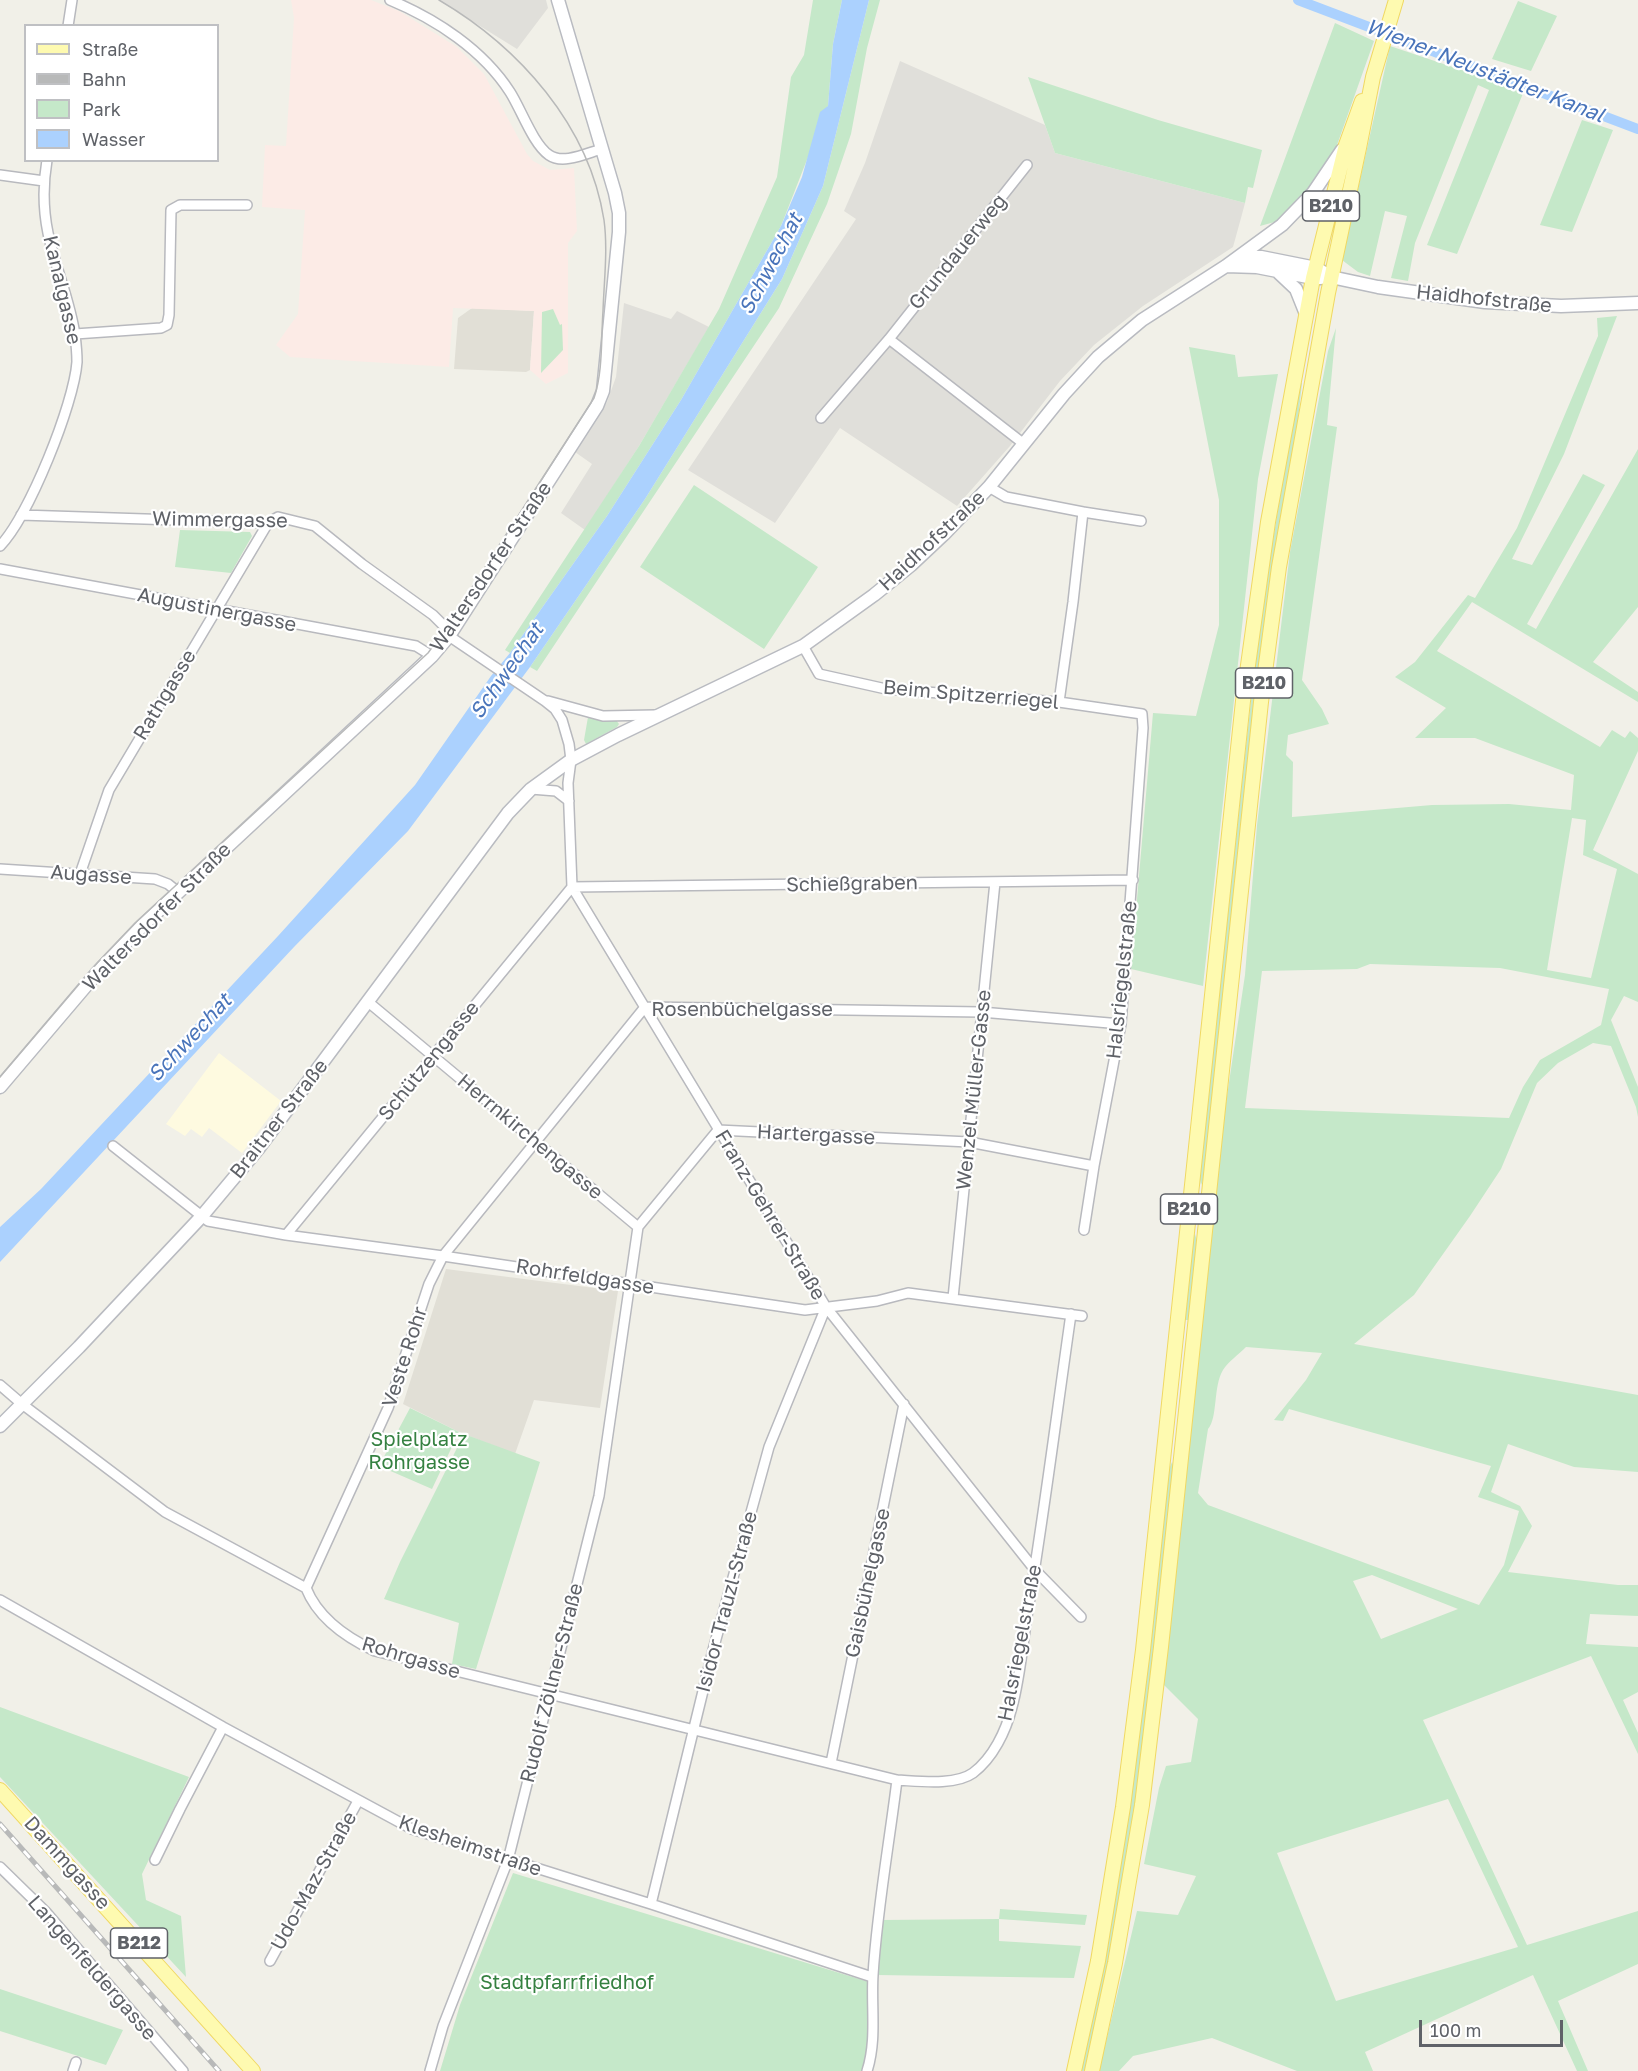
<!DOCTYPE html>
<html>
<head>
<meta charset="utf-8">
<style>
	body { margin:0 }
	#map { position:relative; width:1638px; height:2071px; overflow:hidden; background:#f1f0e8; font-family:"Golos Text",sans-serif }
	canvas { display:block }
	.legend { position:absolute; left:24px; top:24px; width:195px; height:138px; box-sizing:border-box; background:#fff; border:2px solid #bfc0c3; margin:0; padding:8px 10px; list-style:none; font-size:18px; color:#5f6268 }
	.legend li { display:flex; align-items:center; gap:12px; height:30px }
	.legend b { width:30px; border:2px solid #bfc0c3 }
	.scale { position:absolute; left:1419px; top:2020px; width:144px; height:27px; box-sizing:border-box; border:3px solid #5f6268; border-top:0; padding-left:8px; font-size:18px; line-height:21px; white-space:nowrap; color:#5f6268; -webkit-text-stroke:4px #fff; paint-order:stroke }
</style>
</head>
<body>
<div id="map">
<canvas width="1638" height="2071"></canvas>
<ul class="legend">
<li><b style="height:8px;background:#fefab0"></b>Straße</li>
<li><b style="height:8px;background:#b8b9b9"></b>Bahn</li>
<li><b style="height:16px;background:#c5e8c9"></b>Park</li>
<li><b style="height:16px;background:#abd1fe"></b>Wasser</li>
</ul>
<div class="scale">100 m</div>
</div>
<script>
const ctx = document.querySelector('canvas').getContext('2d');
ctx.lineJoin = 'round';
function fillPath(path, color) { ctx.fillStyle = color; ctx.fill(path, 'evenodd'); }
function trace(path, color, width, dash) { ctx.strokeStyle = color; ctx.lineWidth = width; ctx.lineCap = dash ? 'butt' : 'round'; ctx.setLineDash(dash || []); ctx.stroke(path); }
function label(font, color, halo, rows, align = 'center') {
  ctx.font = font + ' "Golos Text",sans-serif'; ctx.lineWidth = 4.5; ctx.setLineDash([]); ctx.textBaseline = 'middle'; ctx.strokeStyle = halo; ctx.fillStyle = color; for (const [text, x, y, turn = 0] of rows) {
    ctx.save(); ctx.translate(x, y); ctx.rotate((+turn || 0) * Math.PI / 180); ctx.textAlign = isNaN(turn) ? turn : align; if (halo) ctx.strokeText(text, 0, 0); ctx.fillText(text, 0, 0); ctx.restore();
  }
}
fillPath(new Path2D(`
	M219 1053 281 1101 242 1153 209 1128 202 1137 191 1129 185 1136 166 1124Z`), '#fefae0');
fillPath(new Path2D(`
	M438 0H546L548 8 517 49Z
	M900 61 1045 125 1055 153 1245 203 1241 218 1233 247 1143 306 1094 345 1060 381 1010 446 957 506 840 428 775 523 688 470 856 219 844 211 865 163Z
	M624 303 671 319 677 311 709 327 639 446 585 530 561 513 592 464 575 452 607 402 616 377Z`), '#e0dfda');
fillPath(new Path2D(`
	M472 308 534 311 530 370 526 372 454 369 458 318Z
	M446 1269 618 1291 600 1408 534 1400 515 1454 459 1432 403 1404Z`), '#e1dfd6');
fillPath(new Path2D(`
	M291 0H371L399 11 457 47 484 74 527 154 533 161 550 170 574 168 577 231 568 243V373L546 384 530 370 534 311 453 308 449 367 290 357 276 345 298 314 305 210 262 207 265 145 286 146 294 18Z`), '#fcebe6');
fillPath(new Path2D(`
	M813 0H842L833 44 828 106 781 226 681 400 607 516 510 653 505 650 639 446 719 309 777 177 791 77 804 55Z
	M869 0H880L867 48 851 134 827 204 779 308 537 671 530 667 645 499 782 279 823 186Z
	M1518 1 1557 16 1531 71 1492 59Z
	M1335 23 1374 41 1337 145 1324 171 1282 220 1260 226Z
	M1390 46 1524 91 1457 254 1427 245 1489 90 1478 85 1415 243 1408 281 1391 278 1407 216 1385 211 1370 276 1358 272 1342 260Z
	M1028 77 1158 120 1262 150 1253 188 1248 187 1245 203 1055 153Z
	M1582 120 1613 130 1572 232 1540 225Z
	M553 309 560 325 562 324 563 350 541 373 542 312Z
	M1617 316 1564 454 1512 559 1532 565 1583 474 1605 485 1527 624 1536 629 1638 449V607L1593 662 1638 692V702L1472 602 1437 651 1600 747 1612 730 1625 738 1630 731 1638 738V751L1593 850 1638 874V1002L1624 996 1611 1020 1638 1087V1117L1636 1107 1611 1046 1593 1043 1558 1063 1537 1083 1501 1169 1470 1216 1414 1295 1354 1344 1638 1395V1472L1574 1467 1508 1444 1491 1492 1520 1506 1532 1526 1508 1572 1618 1585H1638V1616L1590 1614 1586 1644 1638 1647V1692L1623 1700 1638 1733V1754L1591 1656 1423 1720 1527 1945 1638 1911V1964L1558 2001 1588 2071H1577L1533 1975 1365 2052 1373 2071H1297L1212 2038 1133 2056 1119 2071H1099L1137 1911 1178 1915 1196 1876 1144 1864 1159 1788 1166 1766 1191 1762 1198 1719 1163 1684 1224 1116 1245 975 1257 825 1290 552 1328 351 1336 328 1327 425 1337 427 1302 680 1322 709 1329 724 1288 735 1286 755 1293 762 1292 817 1432 805 1509 804 1571 810 1574 775 1475 738H1415L1446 708 1395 677 1415 662 1468 595 1475 598 1517 528 1598 336 1597 318ZM1572 818 1586 820 1583 855 1617 869 1591 978 1547 970ZM1370 964 1500 968 1609 989 1601 1025 1540 1060 1523 1087 1509 1118 1245 1108 1262 971 1357 969ZM1246 1347 1322 1353 1306 1380 1274 1420 1283 1421 1289 1409 1491 1466 1478 1497 1519 1511 1504 1565 1479 1605 1208 1505 1198 1493 1208 1429C1218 1418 1213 1386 1223 1370 1228 1362 1239 1354 1246 1347ZM1372 1575 1458 1609 1381 1639 1353 1581ZM1448 1799 1518 1947 1336 2001 1277 1853Z
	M1189 347 1235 355 1238 377 1278 374 1258 479 1203 986 1131 969 1153 713 1196 716 1219 625V500Z
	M1299 383H1302L1297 429 1270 587 1205 1175 1201 1185 1199 1175 1260 618Z
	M694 485 818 567 764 649 640 567Z
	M180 530 250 532 252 536 231 573 175 567Z
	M588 717 616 720 619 724 617 727 586 744 584 740Z
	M1195 1234 1198 1245 1189 1320H1184L1191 1242Z
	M410 1408 459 1432 432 1489 379 1466Z
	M464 1434 540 1462 476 1669 452 1664 459 1623 384 1599 400 1562Z
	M1172 1462 1174 1469C1162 1588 1152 1708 1133 1826 1120 1908 1103 1989 1086 2071H1080C1094 2004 1109 1938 1120 1871 1140 1747 1151 1622 1165 1497L1169 1469Z
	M0 1707 189 1777 142 1874 146 1900 181 1916 186 1977 0 1777Z
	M513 1873 869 1982V2031L863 2071H440L460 2005Z
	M1000 1909 1087 1915 1085 1925 999 1919V1941L1081 1946 1074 1978 877 1975 881 1920 999 1919Z
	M0 1989 123 2030 106 2065 0 2031Z`), '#c5e8c9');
fillPath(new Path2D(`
	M842 0H869L823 186 782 279 645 499 530 667 408 831 294 947 0 1262V1227L41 1189 278 936 415 785 491 676 510 653 607 516 681 400 781 226 802 177 820 112 828 106 833 44Z`), '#abd1fe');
trace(new Path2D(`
	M1298 0 1638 129`), '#abd1fe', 10);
const street = new Path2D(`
	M390 0C436 19 483 50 510 92 521 109 533 144 549 155 563 165 587 153 602 149
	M68 26 72 0
	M0 175 44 181
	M75 334 161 328 167 325 169 315 171 210 180 205H247
	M889 339 1024 444
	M821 418 889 339 1027 165
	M989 487 1006 497 1083 512 1073 602 1059 702
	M1083 512 1141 521
	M21 515 268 523 278 517 315 526 362 564 433 615 446 628 449 636 545 701 555 709 562 720 569 744 571 760 568 783 572 887 826 1307 1035 1570 1081 1617
	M0 546C29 516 74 404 77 362 77 354 76 343 75 335 70 300 55 267 48 233 43 209 43 184 47 160
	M0 569 416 646 432 656
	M803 646 819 674 886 689 1059 702 1142 714 1143 728 1121 1024 1094 1166 1084 1230
	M548 701 603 716 655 715
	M531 789 556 791 569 801
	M0 869 155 879 168 884 178 892
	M80 874 109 790 268 523
	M572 887 1133 880
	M367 1001 638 1227
	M718 1130 969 1142 1094 1166
	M113 1146 208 1221 286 1235 443 1256 805 1310 877 1301 908 1293 1082 1316
	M286 1235 572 887
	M953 1298 995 882
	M0 1385 22 1404 165 1512 306 1588C318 1618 347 1638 375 1651L897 1780C918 1781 955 1786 973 1773 993 1758 1006 1731 1012 1707 1021 1674 1023 1638 1029 1604 1045 1507 1057 1411 1071 1314
	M306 1588 388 1408 429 1284 443 1256 645 1007 981 1012 1121 1024
	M0 1600 223 1727 412 1829 651 1904 872 1977
	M831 1763 904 1404
	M155 1860 180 1809 223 1727
	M0 1867 45 1911 183 2071
	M651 1904 713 1650 769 1447 826 1307
	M270 1961 358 1801
	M73 2071 76 2062
	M430 2071 443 2026 508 1860 599 1496 638 1227 718 1130
	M867 2071C877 2040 871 2007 873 1975 877 1910 889 1845 897 1780`);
const secondary = new Path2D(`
	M1240 256 1261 257 1316 268 1331 277 1378 287 1485 302 1561 306 1638 303
	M1226 266 1257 267 1313 278H1321
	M1279 273 1296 289 1306 314
	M0 1087 96 974 142 926 432 656 449 636 597 406 603 391 619 232V213L615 193 558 0
	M0 1426 79 1347 202 1216 258 1149 508 813 531 789 571 760 618 735 803 646 874 595 911 565 944 534 989 487 1064 394 1098 357 1142 320 1226 266 1282 225 1313 193 1342 150`);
const primary = new Path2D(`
	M0 1790 253 2071
	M1074 2071 1098 1961 1123 1807 1143 1650 1243 701 1268 522 1313 278 1346 145 1362 101
	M1092 2071 1115 1963 1142 1805 1161 1647 1261 702 1279 567 1328 293 1359 148 1373 77 1396 0`);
trace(street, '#b8b9be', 12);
trace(secondary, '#b9bbc1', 15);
trace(primary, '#f0d862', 16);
trace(street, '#fff', 9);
trace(secondary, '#fff', 12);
trace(primary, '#fefab0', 14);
trace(new Path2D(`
	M0 1077 98 962 135 923 428 653 446 628 594 398C603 372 601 339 603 311 604 281 608 250 604 220 589 125 519 47 439 0`), '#b8b9b9', 1.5);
const rail = new Path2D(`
	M0 1824 219 2071`);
trace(rail, '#b8b9b9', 5);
trace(rail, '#fff', 3, [9]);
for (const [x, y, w] of [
	[1331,206,57],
	[1264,683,57],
	[1189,1209,57],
	[139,1943,57]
]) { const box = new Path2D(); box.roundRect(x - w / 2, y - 15, w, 30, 4.5); ctx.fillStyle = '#fff'; ctx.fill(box); trace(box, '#5f6268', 1.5); }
label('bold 18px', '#5f6268', null, [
	["B210",1331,206],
	["B210",1264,683],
	["B210",1189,1209],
	["B212",139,1943]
]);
label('20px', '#5f6268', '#fff', [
	["Grundauerweg",958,252,-51],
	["Kanalgasse",62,290,77],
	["Haidhofstraße",1484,299,6],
	["Wimmergasse",220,520,1],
	["Haidhofstraße",932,541,-43],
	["Waltersdorfer Straße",491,567,-56],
	["Augustinergasse",217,610,11],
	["Rathgasse",165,695,-59],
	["Beim Spitzerriegel",971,695,5],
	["Augasse",91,875,4],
	["Schießgraben",852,884,-1],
	["Waltersdorfer Straße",157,917,-45],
	["Halsriegelstraße",1122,980,-84],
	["Rosenbüchelgasse",742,1010],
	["Schützengasse",429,1061,-51],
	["Wenzel Müller-Gasse",974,1090,-84],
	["Braitner Straße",279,1119,-52],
	["Hartergasse",816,1135,3],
	["Herrnkirchengasse",530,1137,40],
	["Franz-Gehrer-Straße",770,1215,59],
	["Rohrfeldgasse",585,1277,9],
	["Veste Rohr",405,1357,-72],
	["Gaisbühelgasse",868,1583,-78],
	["Isidor Trauzl-Straße",727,1602,-75],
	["Halsriegelstraße",1020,1643,-79],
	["Rohrgasse",411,1658,17],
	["Rudolf Zöllner-Straße",552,1683,-76],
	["Klesheimstraße",470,1846,19],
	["Dammgasse",67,1863,48],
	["Udo-Maz-Straße",314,1881,-61],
	["Langenfeldergasse",92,1968,49]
]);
label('20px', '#358141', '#fff', [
	["Spielplatz",419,1440],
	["Rohrgasse",419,1463],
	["Stadtpfarrfriedhof",567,1983]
]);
label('italic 21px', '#4974ba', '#fff', [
	["Wiener Neustädter Kanal",1485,71,21],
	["Schwechat",771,264,-62],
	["Schwechat",507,671,-55],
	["Schwechat",190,1038,-47]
]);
</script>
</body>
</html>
